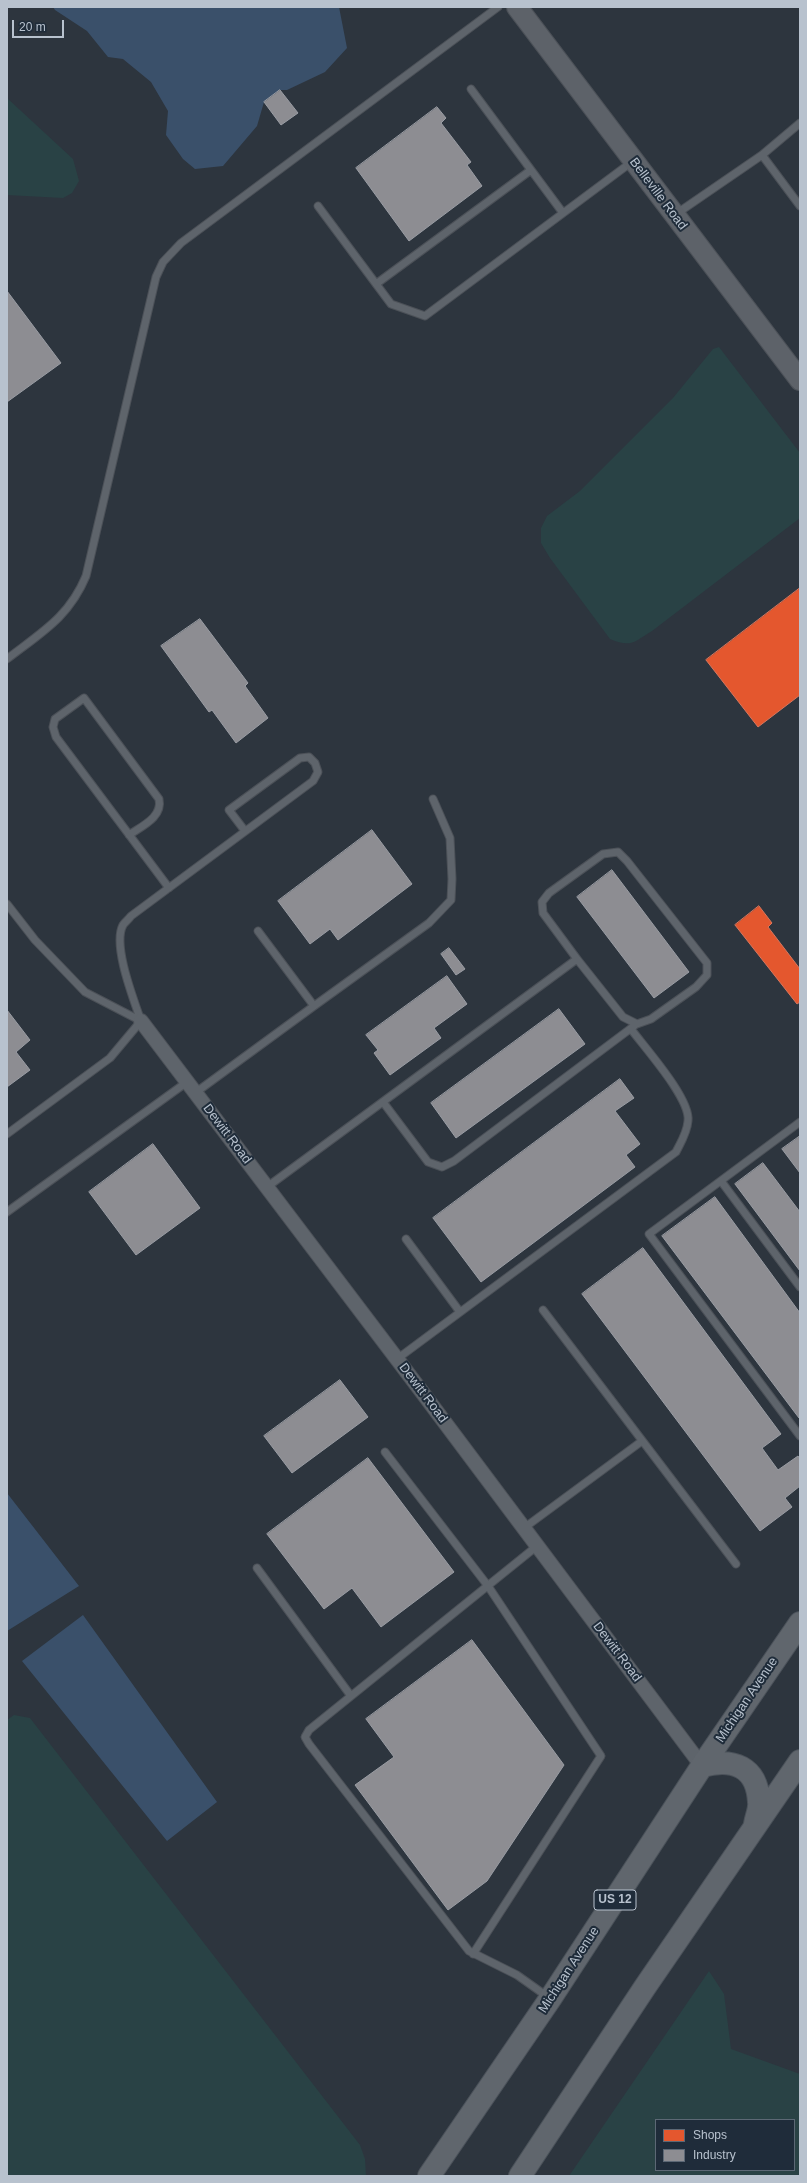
<!DOCTYPE html>
<html>
<head>
<meta charset="utf-8">
<style>
	body { margin:0 }
	#map { position:relative; width:807px; height:2183px; overflow:hidden; background:#2d353e; font-family:Helvetica,sans-serif }
	canvas { display:block }
	.frame { position:absolute; inset:0; border:8px solid #b8c2ce; pointer-events:none }
	.legend { position:absolute; left:655px; top:2119px; width:140px; height:52px; box-sizing:border-box; background:#1f2c3a; border:1px solid #5c6875; margin:0; padding:5px 7px; list-style:none; font-size:12px; color:#b8c2ce }
	.legend li { display:flex; align-items:center; gap:8px; height:20px }
	.legend b { width:20px; border:1px solid #5c6875 }
	.scale { position:absolute; left:12px; top:20px; width:52px; height:18px; box-sizing:border-box; border:2px solid #b8c2ce; border-top:0; padding-left:5px; font-size:12px; line-height:14px; white-space:nowrap; color:#b8c2ce; -webkit-text-stroke:3px #1f2c3a; paint-order:stroke }
</style>
</head>
<body>
<div id="map">
<canvas width="807" height="2183"></canvas>
<div class="frame"></div>
<ul class="legend">
<li><b style="height:11px;background:#e4572e"></b>Shops</li>
<li><b style="height:11px;background:#8d8d92"></b>Industry</li>
</ul>
<div class="scale">20 m</div>
</div>
<script>
const ctx = document.querySelector('canvas').getContext('2d');
ctx.lineJoin = 'round';
function fillPath(path, color) { ctx.fillStyle = color; ctx.fill(path, 'evenodd'); }
function trace(path, color, width, dash) { ctx.strokeStyle = color; ctx.lineWidth = width; ctx.lineCap = dash ? 'butt' : 'round'; ctx.setLineDash(dash || []); ctx.stroke(path); }
function label(font, color, halo, rows, align = 'center') {
  ctx.font = font + ' Helvetica,sans-serif'; ctx.lineWidth = 4; ctx.setLineDash([]); ctx.textBaseline = 'middle'; ctx.strokeStyle = halo; ctx.fillStyle = color; for (const [text, x, y, turn = 0] of rows) {
    ctx.save(); ctx.translate(x, y); ctx.rotate((+turn || 0) * Math.PI / 180); ctx.textAlign = isNaN(turn) ? turn : align; if (halo) ctx.strokeText(text, 0, 0); ctx.fillText(text, 0, 0); ctx.restore();
  }
}
fillPath(new Path2D(`
	M7 98 73 159 79 181 72 193 63 198 7 195Z
	M719 347 800 453V518L652 631C634 642 631 648 610 639L550 558 541 543V528L547 516 580 491 673 398 713 349Z
	M14 1715 30 1718 360 2145 365 2159 366 2176H7V1720Z
	M709 1971 724 1994 731 2049 800 2074V2176H569ZM656 2120H794V2170H656Z`), '#294245');
fillPath(new Path2D(`
	M53 7H339L347 48 325 72 287 90H280L264 102 257 126 223 166 195 169 183 159 166 135 168 111 151 82 123 59 108 57 87 31 55 10Z
	M7 1493 79 1586 7 1631Z
	M83 1615 217 1802 167 1841 22 1661Z`), '#3a506a');
const shops = new Path2D(`
	M800 588V695L758 727 706 660Z
	M759 906 772 923 768 927 800 969V1002L797 1004 735 925Z`);
fillPath(shops, '#e4572e');
trace(shops, '#d7775e', 1);
const industry = new Path2D(`
	M280 90 298 113 281 125 264 102Z
	M437 107 446 118 441 123 471 162 467 165 482 186 409 241 356 168Z
	M7 291 61 363 7 402Z
	M200 619 248 683 245 686 268 718 236 743 212 710 209 712 161 646Z
	M372 830 412 884 338 940 330 929 310 944 278 901Z
	M612 870 689 972 654 998 577 897Z
	M449 948 465 969 456 975 441 954Z
	M447 976 467 1004 434 1028 441 1038 390 1075 374 1053 378 1050 366 1035Z
	M559 1009 585 1044 456 1138 431 1103Z
	M7 1010 30 1040 16 1052 30 1070 7 1087Z
	M620 1079 634 1098 615 1111 640 1144 626 1155 635 1167 481 1282 433 1218Z
	M800 1136V1173L782 1149Z
	M153 1144 200 1208 136 1255 89 1192Z
	M763 1163 800 1212V1271L735 1184Z
	M715 1197 800 1313 799 1418 662 1236Z
	M643 1248 781 1434 762 1448 778 1470 798 1456 800 1459V1486L785 1498 792 1507 760 1531 582 1294Z
	M340 1380 368 1417 292 1473 264 1436Z
	M368 1458 454 1572 381 1627 352 1588 324 1609 267 1534Z
	M472 1640 564 1765 487 1881 448 1910 355 1785 394 1757 366 1719Z`);
fillPath(industry, '#8d8d92');
trace(industry, '#9a9da4', 1);
const service = new Path2D(`
	M471 89 563 213
	M762 155 800 206
	M318 206 391 304 425 316 633 161
	M676 214 762 155 800 123
	M376 284 531 170
	M7 659C42 632 69 617 86 576L156 277 163 262 181 243 498 7
	M129 835C142 826 163 817 159 799L84 698 55 719 53 727 56 737 169 888
	M7 904 35 940 85 992 141 1021
	M314 1006 429 923 451 900 452 879 450 838 433 799
	M141 1021C134 1000 112 945 123 925 125 922 129 919 131 916L313 781 318 772 315 763 309 757 300 758 229 810 245 831
	M195 1093 314 1006 258 931
	M383 1102 428 1162 442 1167 454 1161 634 1026
	M800 1122 649 1234 800 1436
	M7 1134 110 1058 141 1021
	M721 1181 800 1287
	M267 1187 577 959 543 913 542 902 549 893 603 854 618 852 627 861 707 963V975L696 987 651 1019 637 1024 623 1017 577 959
	M7 1212 187 1082
	M406 1239 460 1312
	M543 1310 736 1564
	M397 1359 676 1152C681 1142 687 1133 688 1121 691 1099 645 1048 631 1029
	M385 1452 488 1586 601 1756 473 1954
	M524 1528 642 1441
	M537 1546 309 1730 305 1737 309 1744 469 1951 517 1975 548 1997
	M257 1568 351 1696`);
const minor = new Path2D(`
	M141 1021 422 1392 702 1766`);
const secondary = new Path2D(`
	M517 7 800 380`);
const primary = new Path2D(`
	M702 1766C733 1758 757 1766 759 1802 760 1809 756 1817 755 1824
	M429 2176 550 1999 702 1766 800 1623
	M520 2176 645 1987 800 1761`);
trace(service, '#4c5158', 9);
trace(minor, '#4c5158', 16);
trace(secondary, '#4c5158', 22);
trace(primary, '#4b525a', 24);
trace(service, '#5e646b', 7);
trace(minor, '#5e646b', 14);
trace(secondary, '#5d6269', 20);
trace(primary, '#60666d', 22);
for (const [x, y, w] of [
	[615,1900,42]
]) { const box = new Path2D(); box.roundRect(x - w / 2, y - 10, w, 20, 3); ctx.fillStyle = '#1f2c3a'; ctx.fill(box); trace(box, '#b8c2ce', 1); }
label('bold 12px', '#b8c2ce', null, [
	["US 12",615,1900]
]);
label('13px', '#b8c2ce', '#1f2c3a', [
	["Belleville Road",658,194,53],
	["Dewitt Road",227,1134,53],
	["Dewitt Road",423,1393,53],
	["Dewitt Road",617,1652,53],
	["Michigan Avenue",747,1700,-56],
	["Michigan Avenue",569,1970,-57]
]);
</script>
</body>
</html>
